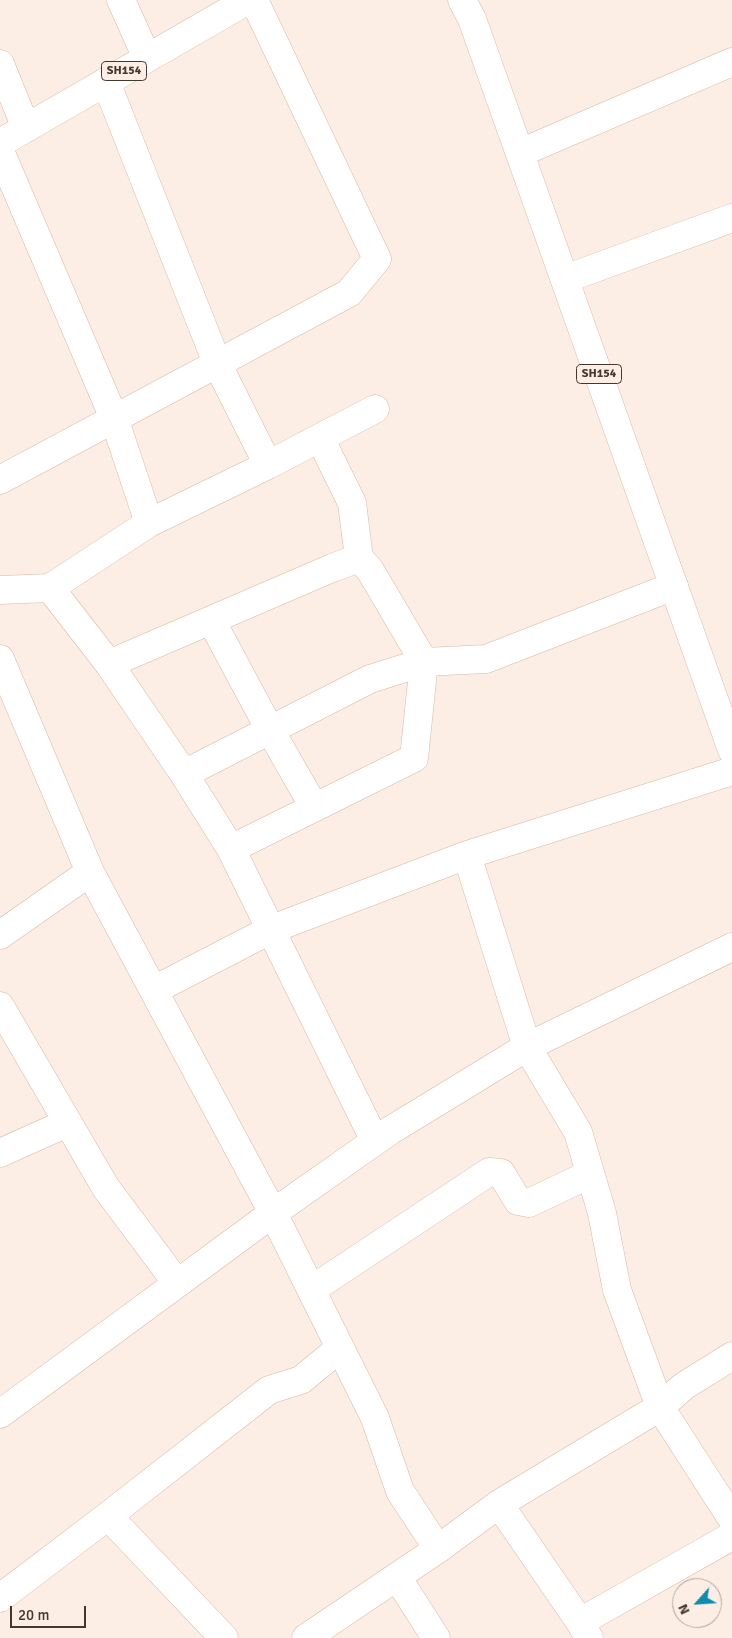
<!DOCTYPE html>
<html>
<head>
<meta charset="utf-8">
<style>
	body { margin:0 }
	#map { position:relative; width:732px; height:1638px; overflow:hidden; background:#fceee5; font-family:Signika,sans-serif }
	canvas { display:block }
	.north { position:absolute; left:672px; top:1578px; width:50px; height:50px; box-sizing:border-box; background:#fceee5; border:1px solid #b2a59c; border-radius:50%; rotate:244deg; font-size:14px; font-weight:700; line-height:20px; text-align:center; color:#44372e }
	.north::after { content:''; display:block; margin:auto; width:18px; height:22px; background:#0d8cad; clip-path:polygon(50% 0,100% 100%,50% 72%,0 100%) }
	.scale { position:absolute; left:10px; top:1606px; width:76px; height:22px; box-sizing:border-box; border:2px solid #44372e; border-top:0; padding-left:6px; font-size:15px; line-height:18px; white-space:nowrap; color:#44372e; -webkit-text-stroke:4px #fceee5; paint-order:stroke }
</style>
</head>
<body>
<div id="map">
<canvas width="732" height="1638"></canvas>
<div class="north">N</div>
<div class="scale">20 m</div>
</div>
<script>
const ctx = document.querySelector('canvas').getContext('2d');
ctx.lineJoin = 'round';
function trace(path, color, width, dash) { ctx.strokeStyle = color; ctx.lineWidth = width; ctx.lineCap = dash ? 'butt' : 'round'; ctx.setLineDash(dash || []); ctx.stroke(path); }
function label(font, color, halo, rows, align = 'center') {
  ctx.font = font + ' Signika,sans-serif'; ctx.lineWidth = 4.5; ctx.setLineDash([]); ctx.textBaseline = 'middle'; ctx.strokeStyle = halo; ctx.fillStyle = color; for (const [text, x, y, turn = 0] of rows) {
    ctx.save(); ctx.translate(x, y); ctx.rotate((+turn || 0) * Math.PI / 180); ctx.textAlign = isNaN(turn) ? turn : align; if (halo) ctx.strokeText(text, 0, 0); ctx.fillText(text, 0, 0); ctx.restore();
  }
}
const minor = new Path2D(`
	M121 0 147 58
	M0 64 26 128
	M106 82 217 363 268 465
	M0 151 114 418 149 523
	M520 153 732 62
	M565 279 732 218
	M0 480 349 293 377 259 254 0
	M50 588 109 664 184 774 231 849 375 1141
	M0 590 50 588 149 523 268 465 375 409
	M211 620 270 730 314 807
	M0 659 90 872 273 1213 375 1418 400 1491 438 1549
	M109 664 332 568 359 558
	M184 774 370 679 424 662 486 659 674 586
	M231 849 414 758 424 662 370 570 359 558 352 503 320 438
	M467 855 527 1047 578 1132 602 1213 617 1290 660 1407 732 1519
	M0 935 90 872
	M154 990 272 929 467 855 732 771
	M0 1006 106 1188 177 1283
	M0 1153 67 1123
	M311 1290 489 1172 501 1173 518 1201 529 1203 590 1174
	M0 1414 273 1213 391 1130 527 1047 732 947
	M499 1504 580 1622 589 1638
	M108 1516 224 1638
	M397 1577 436 1638
	M0 1598 108 1516 269 1390 301 1380 340 1348
	M580 1622 732 1536
	M306 1638 438 1549 499 1504 660 1407 684 1386 732 1356`);
const major = new Path2D(`
	M462 0 472 19 732 750
	M0 143 248 0`);
trace(minor, '#d9b7a2', 29);
trace(major, '#d9b7a2', 29);
trace(minor, '#fff', 28);
trace(major, '#fff', 28);
for (const [x, y, w] of [
	[124,71,45],
	[599,374,45]
]) { const box = new Path2D(); box.roundRect(x - w / 2, y - 9.5, w, 19, 4); ctx.fillStyle = '#fceee5'; ctx.fill(box); trace(box, '#44372e', 1); }
label('bold 12px', '#44372e', null, [
	["SH154",124,71],
	["SH154",599,374]
]);
</script>
</body>
</html>
